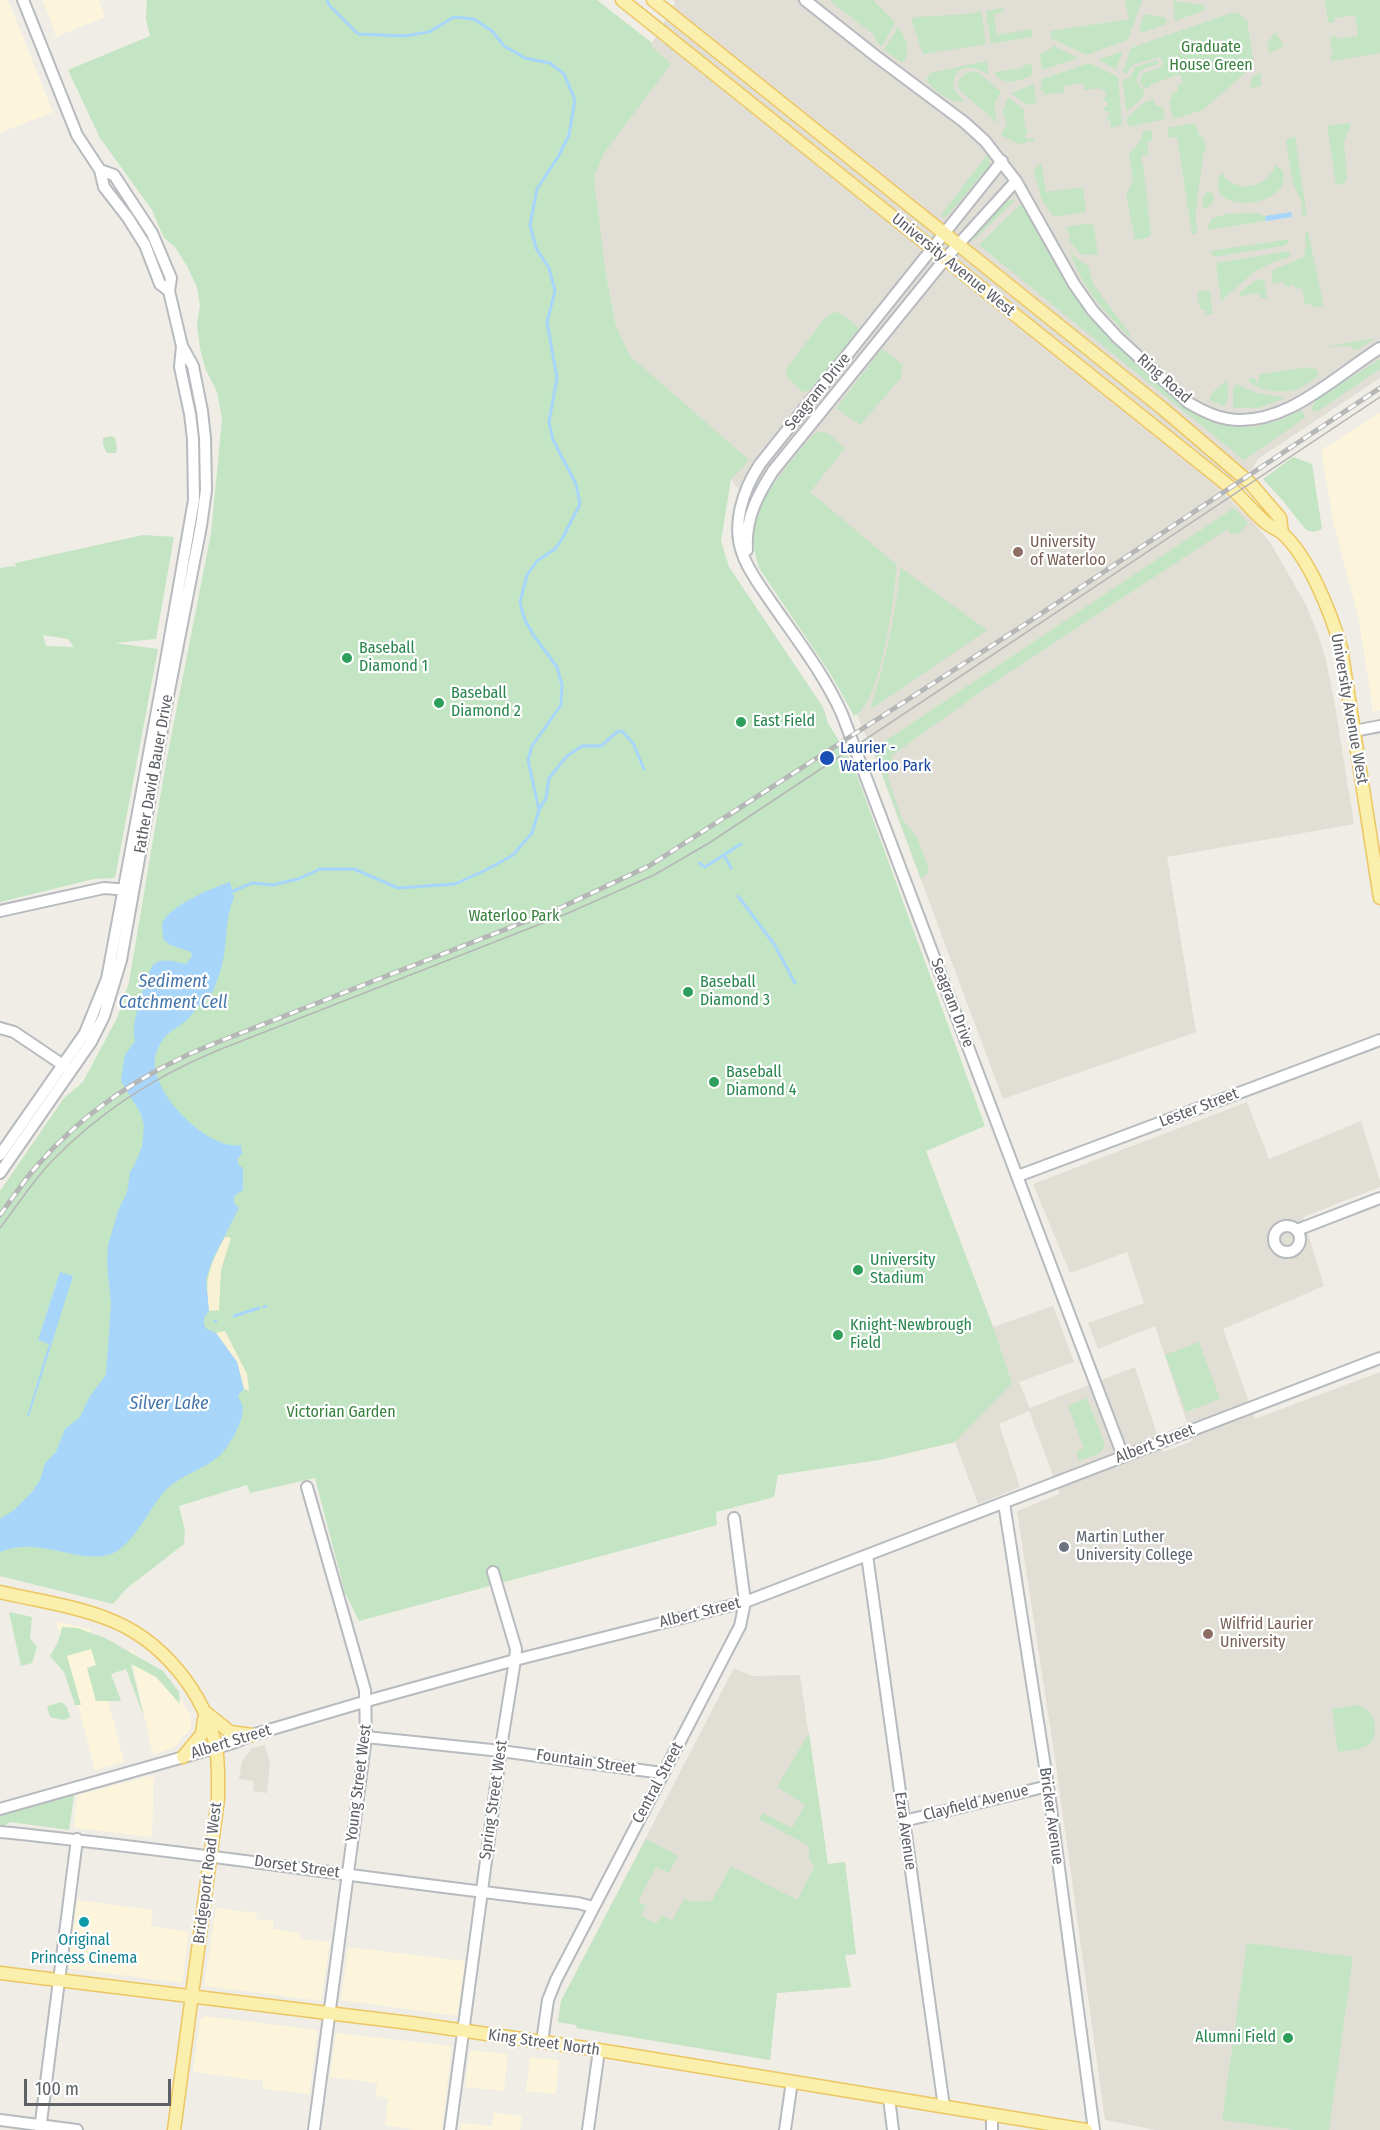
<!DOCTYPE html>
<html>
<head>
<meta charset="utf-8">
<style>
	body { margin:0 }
	#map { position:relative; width:1380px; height:2130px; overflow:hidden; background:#efede5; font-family:"Fira Sans Condensed",sans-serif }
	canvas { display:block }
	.scale { position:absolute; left:24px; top:2079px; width:147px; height:27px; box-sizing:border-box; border:3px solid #5d6065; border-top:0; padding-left:8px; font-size:18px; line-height:21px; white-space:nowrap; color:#5d6065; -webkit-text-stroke:4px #fff; paint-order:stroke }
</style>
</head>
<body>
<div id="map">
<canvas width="1380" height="2130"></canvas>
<div class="scale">100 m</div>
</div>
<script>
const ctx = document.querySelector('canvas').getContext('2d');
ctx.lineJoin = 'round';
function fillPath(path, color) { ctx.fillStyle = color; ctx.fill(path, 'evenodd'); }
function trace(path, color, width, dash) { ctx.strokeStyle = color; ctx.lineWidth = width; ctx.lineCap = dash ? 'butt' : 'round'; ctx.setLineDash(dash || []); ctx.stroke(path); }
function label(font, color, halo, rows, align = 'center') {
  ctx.font = font + ' "Fira Sans Condensed",sans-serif'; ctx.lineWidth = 4.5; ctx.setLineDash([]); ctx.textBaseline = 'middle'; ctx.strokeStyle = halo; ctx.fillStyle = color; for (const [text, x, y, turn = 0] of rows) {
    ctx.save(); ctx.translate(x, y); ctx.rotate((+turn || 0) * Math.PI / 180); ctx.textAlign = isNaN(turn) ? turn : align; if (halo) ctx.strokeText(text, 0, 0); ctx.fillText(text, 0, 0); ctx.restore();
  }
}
fillPath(new Path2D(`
	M0 0H8L53 112 0 133Z
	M43 0H99L105 17 56 37Z
	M1380 413V710L1373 712 1359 620 1334 525 1321 450Z
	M56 1621 90 1629 124 1762 95 1770Z
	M129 1648 153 1668 176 1692 191 1716V1728L175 1747 153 1755Z
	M154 1775 152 1837 74 1828 77 1795Z
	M77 1900 153 1910 151 1926 189 1932 182 1983 67 1968Z
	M216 1908 257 1913 256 1919 273 1921V1929L300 1933V1939L330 1942 321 2001 204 1986Z
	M348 1947 465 1961 457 2016 341 2000Z
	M205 2016 318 2030 309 2094 263 2089V2081L193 2072 200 2019Z
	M336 2033 452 2046 442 2130H413L385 2125 388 2098 376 2096 377 2083 330 2077Z
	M470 2050 508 2054 504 2091 465 2087Z
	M530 2057 559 2060 556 2094 526 2091Z
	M494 2113 522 2116 520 2130H460L461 2123 492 2126Z`), '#fcf5dc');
fillPath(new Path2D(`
	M673 0H1380V378L1258 459 1253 468 1220 490 1254 523 1271 544 1306 605 1318 634 1326 660 1335 706 1354 824 1167 857 1196 1032 1003 1099 875 757 843 682 758 518 732 480 625 371 586 171 652 43 675 3Z
	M1247 1102 1269 1159 1361 1121 1380 1181V1187L1303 1217 1324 1286 1223 1329 1255 1419 1380 1372V2130H1157L1105 2120 1055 1758 1017 1511 1060 1494 1029 1411 999 1424 1020 1487 978 1504 955 1442 879 1460 933 1171 993 1327 1053 1306 1074 1362 1019 1382 1030 1408 1135 1367 1163 1452 1193 1441 1155 1326 1098 1349 1088 1323 1144 1303 1127 1252 1070 1273 1033 1184Z
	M734 1668 752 1676 800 1675 828 1864 845 1862 856 1954 845 1955 851 1987 777 1993 770 2060 577 2028 576 2025 558 2022 561 2001Z
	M265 1745 270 1764 267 1793 253 1791 254 1781 239 1779 242 1761 252 1748Z`), '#e1ded6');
fillPath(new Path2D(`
	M147 0H597L652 43 651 46 671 64 604 153 594 177 605 269 616 326 630 356 749 460 731 479 721 541 729 567 823 707 828 723 852 762 985 1126 926 1151 993 1327 1012 1383 955 1442 879 1460 778 1475 774 1497 716 1512 717 1525 359 1621 345 1593 315 1478 250 1493 247 1485 179 1506 185 1531 184 1544 126 1589 113 1604 0 1576V1191L64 1098 83 1082 117 1018 129 982 166 763 211 533 222 419 217 392 205 368 200 348 197 325 200 305 197 287 187 266 175 247 164 238 152 210 100 138 68 70 150 36 146 19Z
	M829 0H873L895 22 894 25 882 46 877 42 873 34Z
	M1125 0H1142L1128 40 1086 55 1051 38V31L1129 19Z
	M1325 0H1380V53L1331 61 1330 55H1333L1330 37 1337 36 1338 39 1358 36 1355 15 1334 18 1335 22 1328 23Z
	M1173 1 1204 5 1205 10 1175 21Z
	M1003 8 1004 12 994 14 997 35 1033 29 1032 37 991 44 986 11Z
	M981 11 986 44 923 54 911 19 916 17 967 14Z
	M1231 13H1238L1247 20 1254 65 1203 110 1173 119 1169 100 1172 98 1170 94 1178 91 1177 85 1183 83 1180 74 1152 84 1148 88 1143 87 1140 82 1142 74 1161 67 1163 61 1159 57 1133 65 1127 73 1123 72 1131 48Z
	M1144 14 1166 18V24L1141 33 1140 27Z
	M898 27C906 37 912 52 902 63L884 50Z
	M1274 33H1276L1284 46 1269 54 1268 43Z
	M1052 45 1078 58 1042 70 1040 54 1052 48Z
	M1123 51 1116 69 1098 60Z
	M1158 60 1159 64C1147 68 1137 68 1137 83L1145 92 1141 100 1126 111 1123 80 1130 78 1135 67Z
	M987 61 989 75C972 64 951 63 954 90L965 102C948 103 936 92 926 80L930 73Z
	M1089 63 1118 77 1122 125 1111 128 1110 120 1107 121 1106 118 1109 117 1108 111H1104V108L1107 107V101H1103V98L1106 97 1105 90H1102L1101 88 1084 90V83L1064 86V92L1044 95 1043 90 1040 91 1042 79Z
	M1031 64 1033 75C1017 81 1010 86 996 76L995 72 1023 68V65Z
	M972 71 979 73 1001 92 995 103 996 124 990 116 959 90C956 80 963 73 972 71Z
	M1261 72V86L1250 88 1252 77Z
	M1034 84 1037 103 1027 105 1011 93Z
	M1008 97 1024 110 1025 129H1028V132L1025 133 1026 139 1033 138 1034 141 1018 144 1001 135 1007 124 1003 111Z
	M1154 99 1155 105 1163 107 1165 119 1128 127 1127 118 1145 102Z
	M1195 123 1199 134V137H1204L1206 151 1203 152C1202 179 1193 206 1197 233L1192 234 1177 137 1169 138 1167 128Z
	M1345 123 1351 124 1344 142 1347 180 1342 184 1336 185 1327 126Z
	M1151 130 1153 140 1147 142 1149 155 1141 156 1142 163 1143 164 1151 235 1146 238 1135 240 1126 194 1133 181 1129 154 1140 142 1144 131Z
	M1295 136 1307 217H1306L1305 215 1302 216V203L1293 183 1286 142 1287 139Z
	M989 152 991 157 989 166 950 213 944 218 941 215Z
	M1041 163 1046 192 1083 187 1086 212 1054 217 1042 200 1034 171 1036 167Z
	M1276 165 1283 171C1294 209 1199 217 1221 172 1236 195 1266 189 1276 165Z
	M1208 191 1213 194 1214 200 1207 208H1203V197Z
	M1015 200 973 241 975 234 1001 205 1005 201Z
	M1020 205H1024L1037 232 1077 299 1138 366 1192 413 1211 421 1231 426 1255 427 1283 419 1301 410 1306 417 1244 460 979 245Z
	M1258 213 1265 216 1266 221 1207 230 1211 219 1226 214Z
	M1091 223 1094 226 1098 255 1080 254 1068 239 1071 238 1066 227Z
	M1308 231 1322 299 1323 306 1312 307V304L1305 305 1302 288 1295 289 1294 285 1285 287 1284 282 1273 284 1272 272 1275 269 1304 257 1306 245 1305 234Z
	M1290 239 1288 243 1284 246 1213 257 1210 251Z
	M1070 250 1075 257 1088 266 1093 284 1130 334 1129 337C1104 310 1080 287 1070 250Z
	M1288 251 1291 254 1290 257 1273 262 1254 272 1221 301 1216 263Z
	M1257 279 1264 280 1267 298H1261L1259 293 1240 296V293Z
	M1210 290 1213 314 1206 315 1205 309H1200L1197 292Z
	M834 312C843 312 851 322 858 327V332L809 391 803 392 786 376V369L825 318Z
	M1376 338 1357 350 1350 346 1324 347Z
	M882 349 903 365 901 378 860 425 836 408Z
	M1380 359V369L1317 412 1312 410 1313 405 1318 398Z
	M1310 367 1311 369H1317L1318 376C1312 380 1305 386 1297 389 1282 394 1258 392 1247 379L1255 378 1256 382 1259 383V374Z
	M1225 381C1230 388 1229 399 1224 406L1209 400 1213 392Z
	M1236 384 1257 393 1281 397 1283 399 1258 408H1233V390Z
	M817 432 827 433 845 448 810 492 897 565C894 594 882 704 854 716L830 673 759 568C744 518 759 502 789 464 798 453 806 441 817 432Z
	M111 436 115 438 117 448 116 453H107L103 445V438Z
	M1293 457 1312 464 1322 529 1314 532 1306 530 1284 502 1263 479Z
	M1234 508 1248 523 1239 533 1231 534 1227 529 989 686 891 756 894 762 889 770 888 778 902 819 917 837 928 867V873L921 879 873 749Z
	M143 535 174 537 156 639 115 643 158 649 115 878 94 879 0 902V568L14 566 16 567 15 563ZM43 635 68 639 74 647 46 646Z
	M901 568 987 630 873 708 871 706C886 660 895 615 901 568Z
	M1199 1342 1220 1399 1186 1412 1165 1355Z
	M1087 1398 1105 1445 1100 1453 1079 1461 1076 1452 1084 1448 1068 1406Z
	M9 1612 32 1617 30 1638 37 1647 32 1663 21 1666Z
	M62 1627 77 1628 105 1638 163 1671 179 1692 180 1704 156 1677 131 1664 144 1717 126 1669 111 1674 121 1701H96L87 1668 96 1665 91 1649 67 1656 81 1705H75L64 1672 50 1656 58 1642Z
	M62 1702 67 1707 70 1717 64 1720 50 1717 47 1706Z
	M1357 1705C1374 1708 1380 1729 1371 1743 1362 1750 1349 1750 1338 1752L1332 1709Z
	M809 1733 828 1864 845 1862 856 1954 845 1955 851 1987 777 1993 770 2060 577 2028 576 2025 558 2022 561 2001 646 1839 678 1856 669 1873 656 1867 638 1901 646 1906 641 1915 656 1924 662 1915 672 1921 685 1898 691 1902 712 1901 731 1866 797 1900 815 1866 809 1860V1846L759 1819 763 1813 792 1828 805 1805 777 1787Z
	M74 1795 69 1830 10 1822 0 1828V1815Z
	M1247 1943 1353 1957 1329 2130H1297L1222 2120Z`), '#c3e5c3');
fillPath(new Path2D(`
	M225 1237 231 1238 221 1270 219 1310 209 1311C204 1279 210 1264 225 1237Z
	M225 1331 247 1374 249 1391 244 1389 237 1362 216 1333Z`), '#f9f1d6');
fillPath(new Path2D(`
	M1291 212 1292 217 1266 221 1265 216Z
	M230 882 234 898C224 920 228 942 222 965 220 974 216 983 213 991 211 997 205 1000 201 1004 196 1008 193 1013 189 1018 174 1032 163 1031 156 1054 145 1088 207 1151 241 1145L242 1153 238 1159V1164L243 1168V1190L234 1196V1203L239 1208 213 1259 206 1279 209 1311 204 1318V1325L207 1329 216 1333 237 1362 244 1389 238 1396C239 1399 241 1401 242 1404 246 1416 234 1437 227 1447 213 1468 183 1472 165 1491 149 1508 132 1549 108 1555 72 1563 39 1536 0 1552V1519L14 1510 32 1492 40 1480 45 1463 56 1452 65 1429 80 1417 90 1396 106 1375 111 1304 107 1264 108 1245 118 1211 127 1192 130 1172 134 1166 142 1147 144 1126 141 1114 122 1083 121 1079 125 1055 135 1041C134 1036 133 1031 134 1026 135 1016 147 970 154 964 161 957 178 962 186 964L192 956 191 952 170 945 164 940C163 935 162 929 162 925 165 907 214 887 230 882Z
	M60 1272 73 1276 29 1416H27L49 1344 38 1340Z`), '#a8d6fb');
trace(new Path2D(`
	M539 810 546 798 549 778 567 756 582 746H601L617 732 622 731 633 743 644 769
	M724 855 731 868
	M699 863 705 867 741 844
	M231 892 252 883 273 885 298 879 320 869H354L398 888 455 884 488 869 513 855 532 833 539 810 528 760 532 746 561 705 562 685 557 667 534 636 524 618 520 602 527 575 537 561 555 549 562 539 580 504 576 484 553 440 549 422 557 378 547 322 555 291 549 268 536 248 530 225 537 189 558 157 569 135 575 100 564 74 550 63 525 58 504 46 492 31 474 19 454 17 429 32 404 36 358 34 329 5 327 0
	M738 896 774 944 795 983
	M264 1307 266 1306
	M234 1316 259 1308
	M215 1321H216`), '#a8d6fb', 3);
const minor = new Path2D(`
	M805 0 877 57 964 122 985 141 1016 181 1074 284 1093 311 1117 337 1189 403C1201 410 1214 417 1228 419 1285 428 1335 376 1380 348
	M1002 161 760 464C743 490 731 525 743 555 749 572 761 587 771 602 796 638 824 674 842 714L1123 1456
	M100 170 114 175 152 233 171 278 169 291
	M747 550C745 519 757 496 773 471L945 259 1016 181
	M1354 731 1380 726
	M0 911 104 888 129 890
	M0 1028 14 1032 69 1069
	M0 1155 85 1033 107 979 161 689 194 500 193 439 190 414 180 367 182 346 169 291 160 284 145 245 128 218 104 187 100 170 77 135 23 0
	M0 1173 91 1042 104 1016 121 960 167 701 201 526 206 490 205 438 202 411 193 366 182 346
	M1018 1176 1380 1040
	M1274 1239a13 13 0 1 1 26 0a13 13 0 1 1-26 0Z
	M1297 1230 1380 1198
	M307 1487 365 1690 366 1737 314 2130
	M1004 1503 1048 1786 1094 2130
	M867 1555 944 2107
	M366 1737 501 1751 662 1773
	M0 1809 233 1743 252 1735 367 1701 515 1660 745 1602 1380 1358
	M904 1821 1048 1786
	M0 1832C193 1851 385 1882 578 1903L593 1907
	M542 2042 548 2000 556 1980 740 1626 745 1602 734 1518
	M889 2098 893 2130
	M992 2114V2130
	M0 2120 77 2130
	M40 2130 77 1839
	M450 2130 502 1741 515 1660 516 1649 493 1572
	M588 2130 599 2050
	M785 2130 792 2081`);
const major = new Path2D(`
	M622 0 1230 487C1243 499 1253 512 1266 523 1271 527 1277 529 1282 533 1309 557 1331 613 1341 648L1380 898
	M653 0 1162 408 1250 483 1280 518 1282 533
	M0 1592C34 1600 76 1606 108 1619 161 1639 205 1692 216 1748 219 1765 218 1782 218 1799L174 2130
	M204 1711 230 1732 252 1735
	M183 1757 202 1734 204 1719
	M0 1973 410 2023 599 2050 1086 2130`);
trace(minor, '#b7babe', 14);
trace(major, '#ebc661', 15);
trace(minor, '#fff', 10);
trace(major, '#fbefad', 12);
trace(new Path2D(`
	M729 817 877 719
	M0 1228C17 1206 32 1182 51 1162 98 1113 154 1077 216 1051L566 914 654 875 709 843 854 747 1380 397`), '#b5b6b6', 1.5);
const rail = new Path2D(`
	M0 1215C12 1199 23 1182 36 1167 83 1112 146 1071 213 1044L560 908 649 866 1027 623 1380 388`);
trace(rail, '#b5b6b6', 5);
trace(rail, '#fff', 3, [9]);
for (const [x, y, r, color] of [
	[1018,552,6,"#8d6e63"],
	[347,658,6,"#2e9e5b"],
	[439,703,6,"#2e9e5b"],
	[741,722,6,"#2e9e5b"],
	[827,758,8,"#1a4fb4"],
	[688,992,6,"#2e9e5b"],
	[714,1082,6,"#2e9e5b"],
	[858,1270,6,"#2e9e5b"],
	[838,1335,6,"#2e9e5b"],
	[1064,1547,6,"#6b7280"],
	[1208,1634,6,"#8d6e63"],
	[84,1922,6,"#0f9aa8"],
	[1288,2038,6,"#2e9e5b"]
]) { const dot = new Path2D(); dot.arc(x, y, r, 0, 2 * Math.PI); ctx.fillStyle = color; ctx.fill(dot); trace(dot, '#fff', 2); }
label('16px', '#38813c', '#fff', [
	["Graduate",1211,48],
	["House Green",1211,66],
	["Waterloo Park",514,917],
	["Victorian Garden",341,1413]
]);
label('16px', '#5d6065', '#fff', [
	["University Avenue West",953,265,39],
	["Ring Road",1164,379,41],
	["Seagram Drive",818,392,-51],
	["University Avenue West",1349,709,80],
	["Father David Bauer Drive",154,774,-80],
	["Seagram Drive",952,1003,69],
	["Lester Street",1199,1108,-21],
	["Albert Street",1155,1444,-21],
	["Albert Street",700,1613,-14],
	["Albert Street",231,1742,-17],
	["Fountain Street",586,1762,8],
	["Young Street West",359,1783,-83],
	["Central Street",658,1783,-62],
	["Spring Street West",494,1800,-82],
	["Clayfield Avenue",976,1803,-14],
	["Bricker Avenue",1051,1816,82],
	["Ezra Avenue",905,1831,82],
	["Dorset Street",297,1867,8],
	["Bridgeport Road West",208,1873,-83],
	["King Street North",544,2043,8]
]);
label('16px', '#785e54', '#fff', [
	["University",1030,543],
	["of Waterloo",1030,561],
	["Wilfrid Laurier",1220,1625],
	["University",1220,1643]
], 'left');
label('16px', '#27864d', '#fff', [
	["Baseball",359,649],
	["Diamond 1",359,667],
	["Baseball",451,694],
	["Diamond 2",451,712],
	["East Field",753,722],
	["Baseball",700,983],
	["Diamond 3",700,1001],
	["Baseball",726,1073],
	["Diamond 4",726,1091],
	["University",870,1261],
	["Stadium",870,1279],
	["Knight-Newbrough",850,1326],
	["Field",850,1344],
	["Alumni Field",1276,2038,"right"]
], 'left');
label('16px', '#164399', '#fff', [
	["Laurier -",840,749],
	["Waterloo Park",840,767]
], 'left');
label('16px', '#5b616d', '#fff', [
	["Martin Luther",1076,1538],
	["University College",1076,1556]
], 'left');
label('16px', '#0d838f', '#fff', [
	["Original",84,1941],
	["Princess Cinema",84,1959]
]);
label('italic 18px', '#4577ad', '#fff', [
	["Sediment",173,982],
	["Catchment Cell",173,1003],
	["Silver Lake",169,1404]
]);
</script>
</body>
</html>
